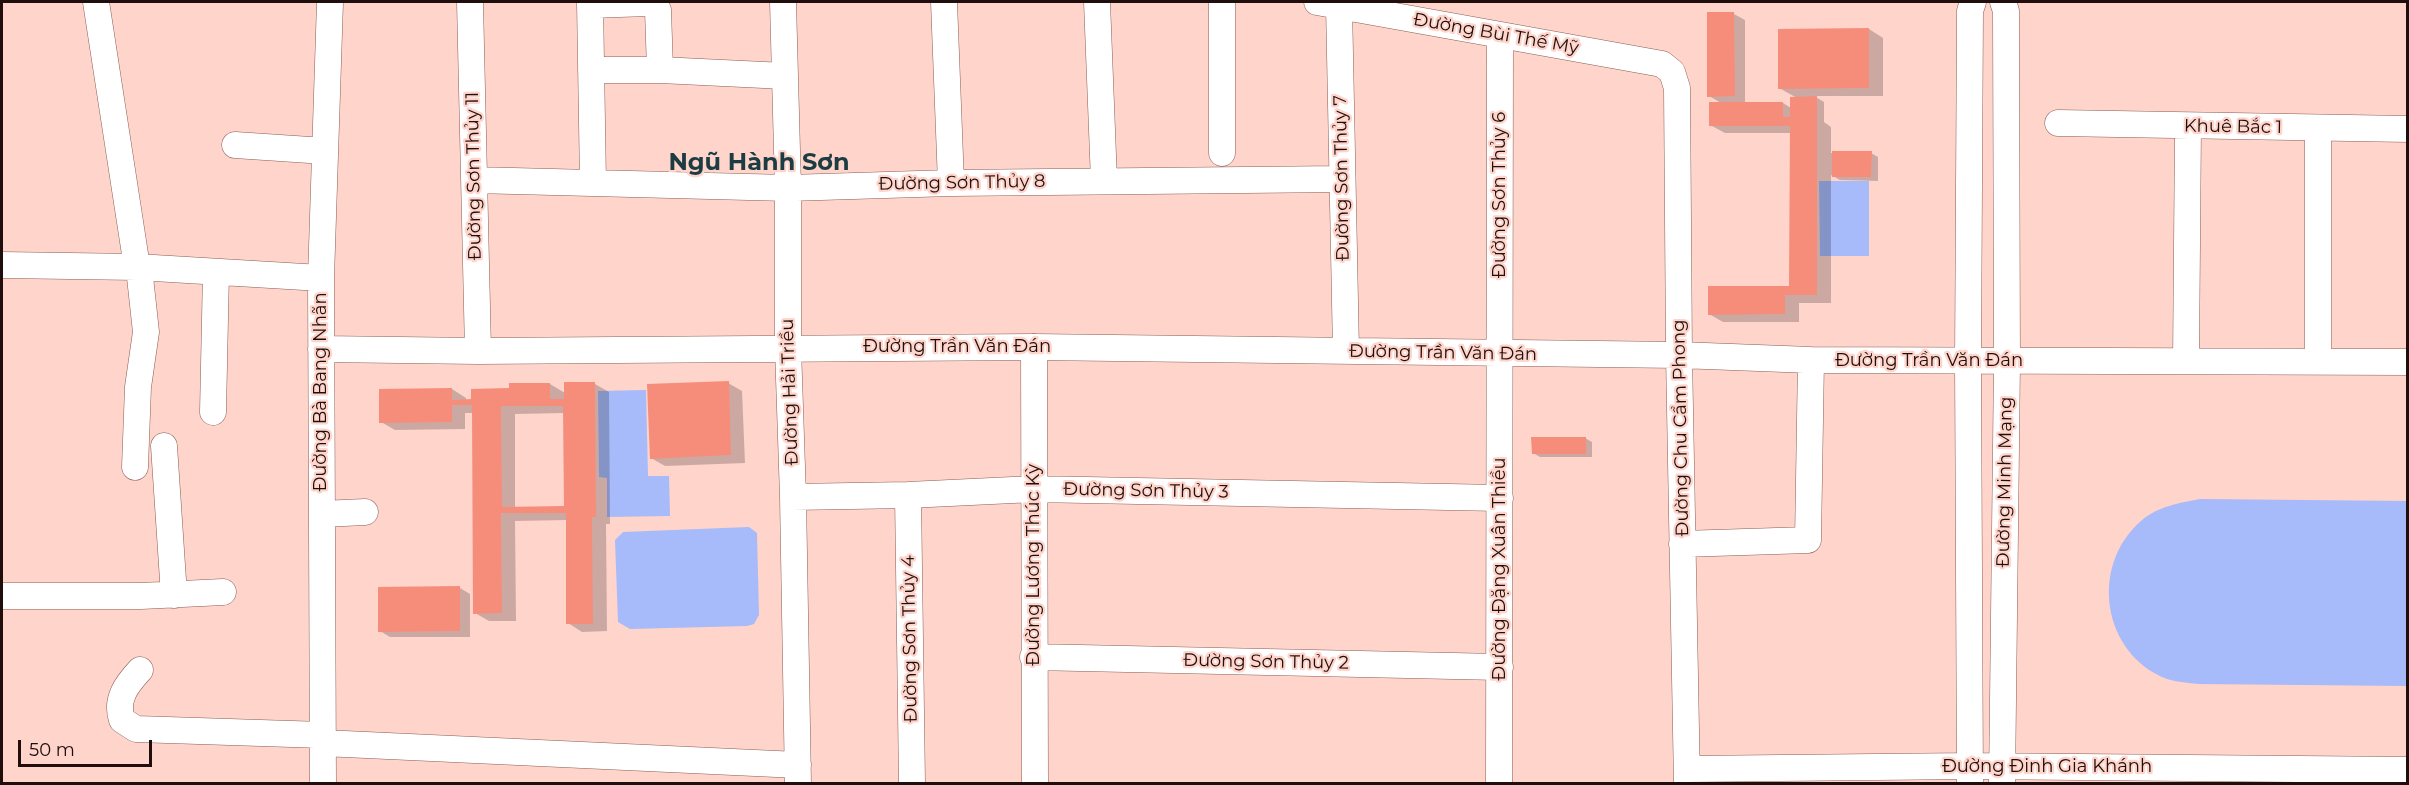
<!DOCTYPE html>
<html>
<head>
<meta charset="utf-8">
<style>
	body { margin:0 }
	#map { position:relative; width:2409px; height:785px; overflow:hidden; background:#fed4cb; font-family:Montserrat,sans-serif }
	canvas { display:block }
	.frame { position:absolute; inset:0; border:3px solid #1f0e0b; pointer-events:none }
	.scale { position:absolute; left:18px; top:740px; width:134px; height:27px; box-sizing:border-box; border:3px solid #1f0e0b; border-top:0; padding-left:8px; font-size:18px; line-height:21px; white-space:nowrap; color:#1f0e0b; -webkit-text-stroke:4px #fed4cb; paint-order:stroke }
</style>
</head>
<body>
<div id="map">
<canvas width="2409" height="785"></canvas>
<div class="frame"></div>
<div class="scale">50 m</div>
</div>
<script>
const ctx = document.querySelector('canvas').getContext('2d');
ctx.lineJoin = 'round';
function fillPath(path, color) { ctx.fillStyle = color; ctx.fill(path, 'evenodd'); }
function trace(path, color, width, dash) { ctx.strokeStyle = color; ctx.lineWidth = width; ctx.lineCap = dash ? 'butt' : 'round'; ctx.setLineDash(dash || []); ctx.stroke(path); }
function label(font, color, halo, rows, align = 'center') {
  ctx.font = font + ' Montserrat,sans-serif'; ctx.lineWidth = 4.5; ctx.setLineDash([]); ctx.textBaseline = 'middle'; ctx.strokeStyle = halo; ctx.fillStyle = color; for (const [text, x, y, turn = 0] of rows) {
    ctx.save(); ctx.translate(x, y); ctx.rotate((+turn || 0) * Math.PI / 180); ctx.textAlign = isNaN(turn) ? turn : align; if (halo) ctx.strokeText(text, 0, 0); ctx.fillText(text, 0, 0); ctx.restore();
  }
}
fillPath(new Path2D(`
	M1819 181H1869V256H1820Z
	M646 390 648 476H669L670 516 607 517V478L599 477 598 391Z
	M2200 499 2407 501V686L2199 684C2189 683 2177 682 2167 679 2102 654 2089 566 2141 521 2158 506 2180 503 2200 499Z
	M749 527 757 533 759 615 754 624 747 626 630 629 618 622 615 540 623 532Z`), '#a7baf9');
fillPath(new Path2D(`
	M1734 14 1745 20V103H1783L1791 108 1797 98 1779 88 1869 29 1883 38V96H1814L1824 102V122L1831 127V153H1871L1878 157V181L1840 180 1831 175V303H1799V322H1723L1709 314 1791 287V133H1725L1710 125 1721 103 1709 96Z
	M728 383 742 391 745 463 665 466 651 458Z
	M550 384 565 393 595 384 609 392 610 524H606L607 631 582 632 568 623 567 520 515 521 516 621H489L475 613 474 413H465V429L395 430 381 422 452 389 466 398V401L510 390ZM565 413 566 508H515V414Z
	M1585 438 1592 442V457H1540L1533 453Z
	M460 588 470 594V637H390L380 631Z`), '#0003');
fillPath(new Path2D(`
	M1707 12H1734L1735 96 1707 97Z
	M1869 28V88L1778 89V29Z
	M1817 96V295H1785V314L1708 315V286H1789L1790 126H1709V102H1783V117H1790V97Z
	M1832 151H1872L1871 177H1832Z
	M729 381 731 455 650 459 647 384Z
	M564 382H595L596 517H592L593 624H566V513H501L502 613 473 614 472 405H452V422L379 423V389L452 388V400L471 399V389L509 388V383H550V399H564ZM501 406H563L564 506 502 507Z
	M1531 437H1586V454H1532Z
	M460 586V631L378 632V587Z`), '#f58d7a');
const minor = new Path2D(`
	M96 2 137 267
	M470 2 478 351
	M590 2 593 183
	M783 2 788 188V348L793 497 798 784
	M944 2 951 183
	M1097 2 1104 181
	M1222 2V153
	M1317 2 1662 64 1672 72 1677 88 1679 355 1687 784
	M590 5 648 3 656 6 658 10 660 70
	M1339 5 1346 351
	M591 70H660L785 76
	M2058 123 2408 129
	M2318 128V361
	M235 145 325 151
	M474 180 788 188 951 183 1341 179
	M2 265 137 267 321 278
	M1034 347 1035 784
	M321 349 478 351 1034 347 1679 355 1811 360 2408 362
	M2186 361 2188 127
	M213 412 216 272
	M164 446 174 595
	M135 467 138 387 146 332 139 268
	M908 495 912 784
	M793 497 908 495 1034 489 1500 498
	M322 514 365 512
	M1682 544 1808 540 1811 360
	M2 596H141L223 592
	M1033 657 1500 667
	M140 670C127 684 115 699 122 720L136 729 323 735
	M323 743 798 765
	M1687 769 1970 766 2408 770
	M323 784 321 278 330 2
	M1499 784 1500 36
	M1970 784 1968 361 1970 11 1973 2
	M2002 784 2007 362 2006 11 2003 2`);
trace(minor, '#8a5d54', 27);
trace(minor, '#fff', 26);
label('18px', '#1f0e0b', '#fed4cb', [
	["Đường Bùi Thế Mỹ",1496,34,10],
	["Khuê Bắc 1",2233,127,1],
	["Đường Sơn Thủy 11",474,176,-91],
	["Đường Sơn Thủy 7",1342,178,-91],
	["Đường Sơn Thủy 8",962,183,-1],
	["Đường Sơn Thủy 6",1500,195,-90],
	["Đường Trần Văn Đán",957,347],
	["Đường Trần Văn Đán",1443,353,1],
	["Đường Trần Văn Đán",1929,361],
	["Đường Bà Bang Nhãn",321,392,-90],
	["Đường Hải Triều",790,392,-92],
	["Đường Chu Cẩm Phong",1681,428,-91],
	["Đường Minh Mạng",2005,482,-89],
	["Đường Sơn Thủy 3",1146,491,1],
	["Đường Lương Thúc Kỳ",1034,565,-90],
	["Đường Đặng Xuân Thiều",1500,569,-90],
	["Đường Sơn Thủy 4",910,639,-91],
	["Đường Sơn Thủy 2",1266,662,1],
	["Đường Đinh Gia Khánh",2047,767]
]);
label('bold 24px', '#1b3c42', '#fed4cb', [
	["Ngũ Hành Sơn",759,163]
]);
</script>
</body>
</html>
